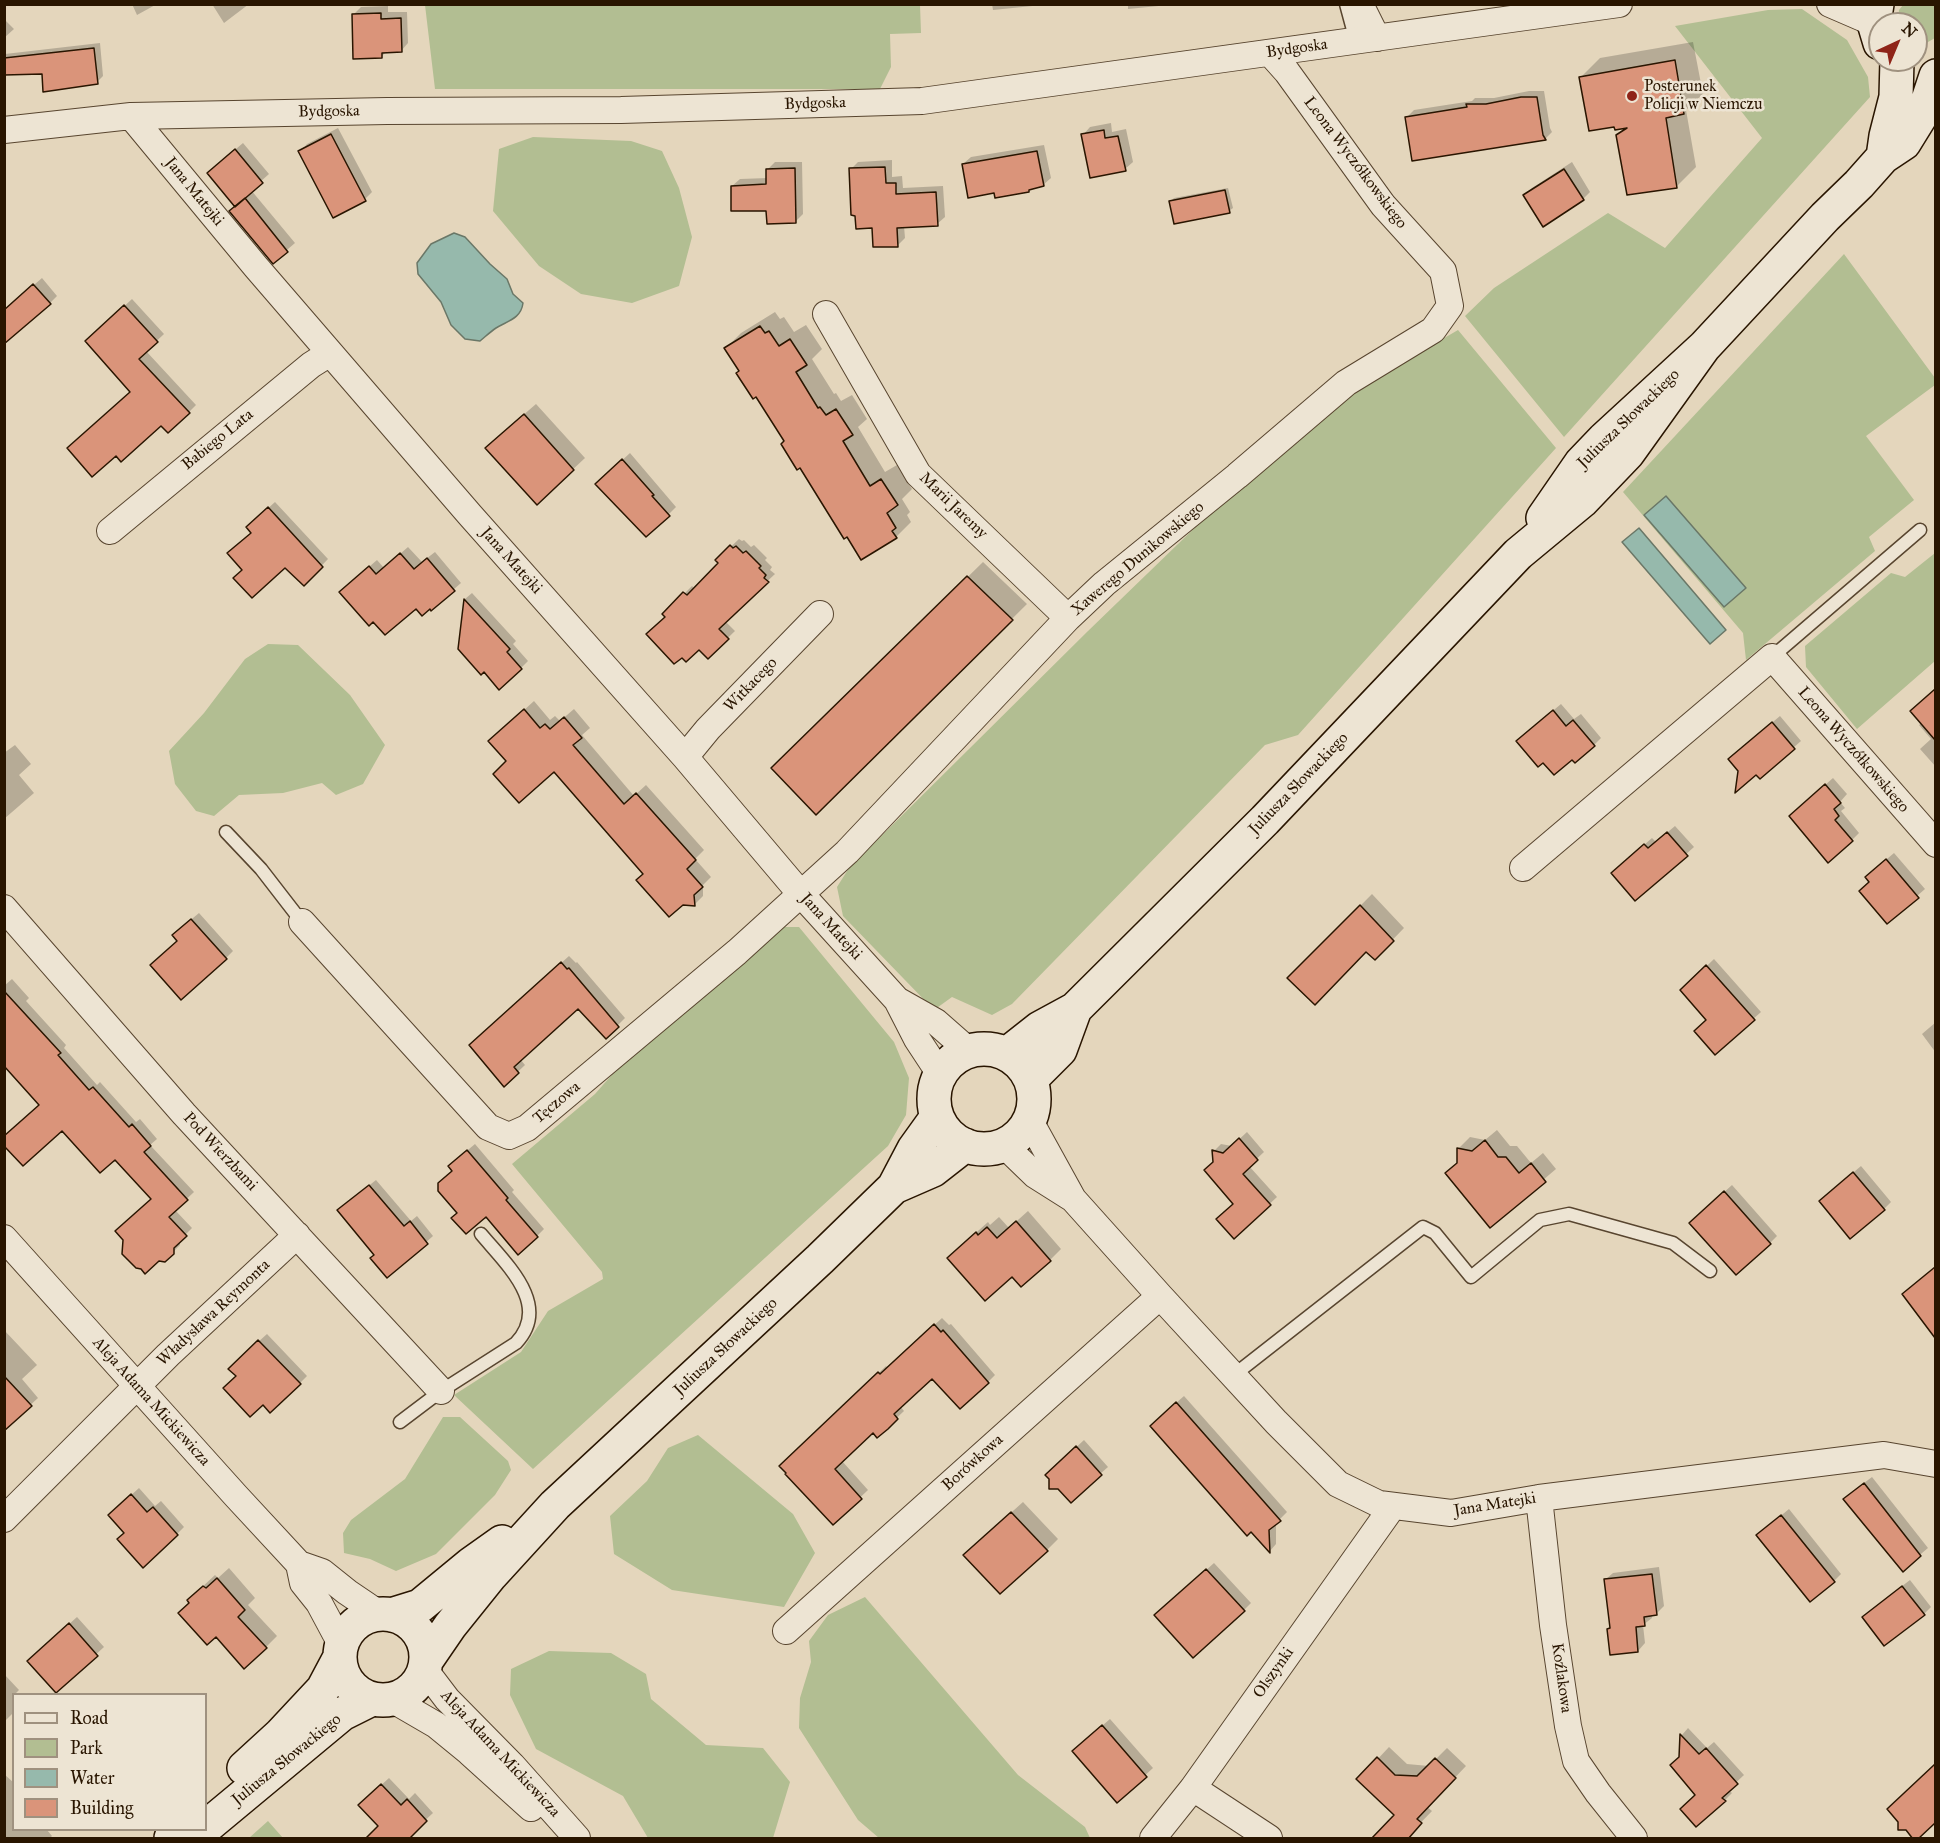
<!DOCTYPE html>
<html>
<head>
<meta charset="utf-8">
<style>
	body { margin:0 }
	#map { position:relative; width:1940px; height:1843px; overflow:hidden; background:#e4d6bc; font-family:"IM FELL Great Primer",serif }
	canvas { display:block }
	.frame { position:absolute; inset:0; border:6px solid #291500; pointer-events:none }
	.legend { position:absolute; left:12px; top:1693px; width:195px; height:138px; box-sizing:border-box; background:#ede4d3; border:2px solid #9f917f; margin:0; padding:8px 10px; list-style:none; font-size:18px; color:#291500 }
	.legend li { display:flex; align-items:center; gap:12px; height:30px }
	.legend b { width:30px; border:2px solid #9f917f }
	.north { position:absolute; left:1868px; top:12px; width:60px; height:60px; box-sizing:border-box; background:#ede4d3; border:2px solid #9f917f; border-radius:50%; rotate:44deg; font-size:16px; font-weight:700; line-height:24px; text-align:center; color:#291500 }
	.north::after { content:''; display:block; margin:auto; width:21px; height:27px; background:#8f2418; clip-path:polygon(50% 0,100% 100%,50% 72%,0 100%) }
</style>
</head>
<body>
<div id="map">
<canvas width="1940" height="1843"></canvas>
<div class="frame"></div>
<ul class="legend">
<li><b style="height:8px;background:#ede4d3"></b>Road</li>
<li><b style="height:16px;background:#b2be92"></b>Park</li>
<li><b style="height:16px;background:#96b9ac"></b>Water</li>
<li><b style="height:16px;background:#da947a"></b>Building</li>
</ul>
<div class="north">N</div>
</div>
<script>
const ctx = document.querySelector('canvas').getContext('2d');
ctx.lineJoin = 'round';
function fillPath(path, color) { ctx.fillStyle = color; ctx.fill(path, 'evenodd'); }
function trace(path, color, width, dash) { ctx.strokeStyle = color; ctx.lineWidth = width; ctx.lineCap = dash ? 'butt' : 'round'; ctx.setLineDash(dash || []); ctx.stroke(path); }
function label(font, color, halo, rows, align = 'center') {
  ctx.font = font + ' "IM FELL Great Primer",serif'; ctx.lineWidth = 5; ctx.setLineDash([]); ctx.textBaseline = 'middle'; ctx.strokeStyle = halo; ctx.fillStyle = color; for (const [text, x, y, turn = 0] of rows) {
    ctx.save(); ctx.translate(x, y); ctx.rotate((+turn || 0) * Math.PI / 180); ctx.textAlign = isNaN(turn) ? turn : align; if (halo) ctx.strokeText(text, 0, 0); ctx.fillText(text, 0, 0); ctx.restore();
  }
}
fillPath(new Path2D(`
	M425 5H920L921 33 890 34 891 67 880 89H435Z
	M1903 5H1935V38L1928 42H1916V24H1898L1899 10Z
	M1802 9 1847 40 1868 77 1870 97 1564 437 1465 316 1494 288 1608 213 1665 248 1762 138 1675 26 1768 10Z
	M533 137 631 141 662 151 679 188 692 237 679 286 632 303 581 294 539 266 493 211 499 149Z
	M1844 254 1935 378V385L1866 436 1914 500 1869 537 1875 551 1746 660 1743 633 1623 492Z
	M1458 330 1556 448 1298 735 1265 745 1012 1004 992 1015 952 997 934 1010 843 916 837 887 849 868 1088 631 1208 515 1352 392Z
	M1935 553V661L1857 729 1806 667 1805 646 1891 573 1905 577Z
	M268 644 298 645 350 695 385 745 363 784 336 795 322 783 283 793 239 795 214 816 196 811 175 784 169 751 204 713 245 659Z
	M781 927H799L894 1042 909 1078 906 1115 888 1146 533 1469 454 1395 521 1352 548 1311 603 1279 602 1272 512 1164 595 1094 639 1044Z
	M443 1417H460L508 1461 511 1470 495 1495 436 1554 396 1571 370 1559 344 1553 343 1533 351 1520 405 1479Z
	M698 1435 793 1514 815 1553 784 1607 672 1590 614 1554 610 1516 647 1481 668 1448Z
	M865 1597 1018 1775 1085 1827 1090 1838H879L858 1820 799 1728 800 1698 811 1662 809 1641 828 1615Z
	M549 1651 611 1653 646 1674 651 1699 706 1745 763 1748 790 1782 773 1838H648L623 1796 536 1749 510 1695 511 1669Z
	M268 1821 283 1838H249Z`), '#b2be92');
const water = new Path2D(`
	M454 233 465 237 490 264 507 279 513 294 523 303C521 319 507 321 496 328 490 332 485 337 480 341L465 339 451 325 441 302 418 274 417 263 431 244Z
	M1666 496 1746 588 1724 607 1644 515Z
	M1639 528 1726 630 1710 644 1622 542Z`);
fillPath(water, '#96b9ac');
trace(water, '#6a7767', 1.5);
fillPath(new Path2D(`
	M132 4H157L137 15Z
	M212 4H249L224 23Z
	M992 4H1052L993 10Z
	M1128 4H1179L1128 9Z
	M388 6V12H407L408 43 401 51H387L381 57 354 14 361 7Z
	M4 19 14 29 4 38Z
	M1693 42 1703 94 1686 110 1696 167 1677 186 1628 193 1617 135 1626 126 1581 77 1600 58Z
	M100 43 103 76 97 82 43 73 4 74 5 54Z
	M1529 91H1544L1550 128 1552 132 1545 139 1407 117 1414 110 1472 101 1475 98H1494Z
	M1111 123 1112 132 1126 129 1133 162 1125 169 1083 135 1090 127Z
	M338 128 372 192 365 199 300 152 307 144Z
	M243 143 269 174 251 190 295 243 273 262 236 206 216 166Z
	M1044 145 1051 178 1043 185 995 191 963 164 971 157Z
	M892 160V177L902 176 903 188 943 186 945 217 937 224 904 226 905 238 898 245 856 215 851 169 858 162Z
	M775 162H802L803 214 795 222 768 209 732 186 740 179 768 178V169Z
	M1572 162 1590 192 1583 199 1525 196 1532 188Z
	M1228 188 1233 208 1229 211 1171 201 1174 198Z
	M42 278 57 296 50 303 4 311Z
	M132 299 164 334 146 351 196 405 189 412 87 341Z
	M775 312 780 319 784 317 794 332 806 325 822 349 812 359 834 394 836 393 841 401 852 395 867 419 858 427 885 472 897 465 912 489 902 499 910 512 907 515 911 522 896 537 786 440 726 348 741 333Z
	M536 404 585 458 537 503 499 436Z
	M630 453 676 507 668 515 604 477Z
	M275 502 328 559 304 584 253 532 255 520Z
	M739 539 742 541 744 540 751 547 754 545 767 558 765 560 772 567 770 570 775 574 725 621 735 631 708 657 664 614 692 586 695 589 720 563 717 560Z
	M408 547 422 562 435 552 461 583 431 609 416 607 348 585 377 560 384 568Z
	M983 562 1027 604 816 813 773 768Z
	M472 593 516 641 513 644 528 661 521 668 484 670 459 649 465 599Z
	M1936 690V767L1920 749 1931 739 1919 725 1922 723 1920 704Z
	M534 701 550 720 555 716 560 721 574 709 590 728 582 735 634 796 646 785 704 850 695 859 711 877 703 885V896L694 905 644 873 554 770 508 761 500 732Z
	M1561 704 1574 719 1581 714 1601 738 1594 745 1525 734Z
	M1780 716 1801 741 1760 777 1737 752Z
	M15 745 31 764 19 775 34 793 4 819V753Z
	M1833 778 1847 794 1840 802 1845 808 1841 811 1859 833 1852 840 1798 809Z
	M1675 826 1694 847 1636 899 1620 866 1652 838 1656 842Z
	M1894 853 1925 889 1887 922 1870 881 1874 870Z
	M1372 894 1404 928 1375 958 1366 950 1289 978Z
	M199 913 233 951 226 958 179 940 181 928Z
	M569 956 576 963 577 962 625 1018 606 1037 578 1007 520 1059 525 1065 504 1085 478 1038Z
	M1714 959 1761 1012 1715 1053 1708 1020 1682 990Z
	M12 979 29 998 26 1001 66 1045 64 1048 97 1085 100 1082 136 1122 140 1119 157 1139 150 1145 194 1192 175 1210 192 1228 180 1240V1245L165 1260 152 1199 115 1157 41 1105 4 1041V986Z
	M1936 1022V1053L1922 1034Z
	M1497 1130 1510 1146H1517L1531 1163 1543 1153 1556 1169 1490 1225 1459 1162V1148L1470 1137 1485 1140Z
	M1247 1132 1264 1152 1249 1166 1277 1197 1234 1237 1235 1203 1214 1162V1151L1221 1144 1232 1146Z
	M475 1144 514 1190 512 1192 544 1229 537 1236 486 1215 459 1213 454 1171 457 1159Z
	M1861 1166 1891 1202 1884 1209 1828 1194Z
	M376 1180 411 1221 417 1216 433 1236 388 1276 346 1204Z
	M1732 1185 1777 1236 1770 1243 1698 1216Z
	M1028 1211 1061 1249 1050 1260 960 1247 988 1222 990 1225 999 1217 1009 1228Z
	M1936 1267V1329L1932 1331 1904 1294Z
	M942 1318 949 1325 951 1324 995 1375 988 1382 932 1377 900 1406 904 1411 887 1427 873 1431 842 1461 868 1490 833 1523 781 1466 886 1366 888 1368Z
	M4 1330 37 1365 22 1379 38 1398 4 1429Z
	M267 1334 307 1376 300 1383 238 1376 237 1361Z
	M1184 1396 1287 1512 1276 1523V1544L1270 1551 1159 1418Z
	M1084 1440 1108 1467 1100 1474 1051 1479 1054 1468Z
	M1872 1477 1928 1548 1903 1569 1852 1492Z
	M139 1488 155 1506 161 1501 184 1527 177 1534 125 1532 117 1508Z
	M1023 1502 1058 1539 1047 1550 976 1544Z
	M1789 1509 1841 1574 1834 1581 1766 1528Z
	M1214 1563 1251 1603 1244 1610 1164 1608Z
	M1659 1567 1664 1606 1656 1614H1651L1652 1618 1643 1625 1645 1643 1638 1651 1608 1629 1611 1627 1605 1580 1613 1573Z
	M229 1568 255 1598 248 1605 277 1636 266 1647 191 1603 200 1589 215 1575 218 1578Z
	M1910 1580 1931 1607 1924 1614 1871 1610Z
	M77 1617 104 1647 56 1691 37 1653Z
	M4 1674 19 1690 13 1696 12 1714 4 1722Z
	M1110 1719 1153 1768 1117 1801 1081 1744Z
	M1688 1728 1707 1748 1714 1742 1744 1775 1728 1790 1732 1793 1725 1800 1697 1795 1681 1757 1682 1735Z
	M1389 1747 1407 1764 1429 1766 1447 1748 1466 1766 1427 1807 1432 1811 1406 1838 1396 1815 1359 1779Z
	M1936 1765V1821L1916 1838 1900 1798Z
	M4 1774 14 1783V1830H47L52 1836 50 1838H4Z
	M389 1778 409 1799 415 1793 433 1813 406 1838 380 1826 367 1798Z`), '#0003');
const building = new Path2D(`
	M381 13V19L401 18 402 52 382 53V58L353 59 352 14Z
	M94 48 98 84 43 92 42 74 4 75V58Z
	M1675 60 1684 114 1666 118 1677 188 1627 195 1616 135 1627 128 1615 130 1614 127 1589 131 1579 77Z
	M1521 97H1537L1543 135 1546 140 1412 161 1405 117 1467 107 1466 104H1486Z
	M1104 130 1105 138 1118 136 1126 171 1090 178 1081 134Z
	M331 134 366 201 333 218 298 151Z
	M235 149 263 183 235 207 207 173Z
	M1037 151 1044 186 1029 190V192L995 198 994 193 968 198 962 164Z
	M885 167 886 183H896V194L936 192 938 226 897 228 898 247H873L872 228 856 229 855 216 851 215 849 168Z
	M795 168 796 223 767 224 766 211H731V186L766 184V169Z
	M1564 169 1584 200 1543 227 1523 195Z
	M1225 190 1230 213 1174 224 1169 201Z
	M245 198 288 252 273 264 229 211Z
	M33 284 51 304 4 344V310Z
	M124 305 158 342 139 359 190 413 168 433 161 426 121 462 116 456 92 477 67 448 130 392 85 341Z
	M760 326 765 333 769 331 779 346 790 339 807 365 796 372 818 408 820 407 826 415 836 409 853 435 843 441 870 486 881 479 898 505 887 513 896 528 892 531 897 538 861 560 847 537 844 539 800 468 797 470 781 444 784 441 756 397 753 399 736 373 739 371 724 348Z
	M524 414 574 470 537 505 485 448Z
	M622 459 654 495 652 496 670 516 646 537 595 484Z
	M268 507 323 567 304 586 285 568 252 598 233 578 242 570 227 553 251 533 246 527Z
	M730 545 733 548 736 546 743 553 746 551 761 566 759 568 766 575 764 578 769 582 719 629 729 639 708 659 699 650 686 662 682 658 674 664 646 634 665 617 662 614 683 592 687 595 718 563 715 560Z
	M400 553 414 569 427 558 455 591 431 611 430 609 422 616 416 609 385 635 373 622 369 626 339 592 369 566 376 574Z
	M967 576 1013 620 816 815 771 768Z
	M464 599 510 649 507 652 522 669 499 690 484 672 481 675 458 649Z
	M1935 689V740L1910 711Z
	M524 709 540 728 545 724 550 729 564 717 582 738 573 745 624 804 636 793 696 860 687 869 703 887 694 895 695 906 683 905 669 917 636 880 643 874 554 772 519 803 493 774 506 761 488 741Z
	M1553 710 1566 726 1573 720 1595 746 1575 763 1572 760 1554 775 1543 763 1538 767 1516 741Z
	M1772 722 1795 749 1760 779 1756 775 1735 793 1738 771 1728 759Z
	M1825 784 1841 803 1834 809 1839 816 1835 820 1853 841 1828 863 1789 816Z
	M1667 832 1688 856 1635 901 1611 873 1644 844 1648 848Z
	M1886 859 1919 898 1887 924 1859 891 1869 882 1865 877Z
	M1360 905 1394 941 1375 960 1366 952 1315 1005 1287 978Z
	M191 919 227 959 181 1000 150 965 177 941 172 935Z
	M561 962 567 969 569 968 619 1027 606 1039 578 1009 514 1067 519 1073 504 1087 469 1045Z
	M1706 965 1755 1020 1715 1055 1694 1031 1706 1020 1680 990Z
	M4 991 61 1053 58 1055 89 1090 93 1087 129 1127 132 1124 151 1146 144 1152 188 1200 169 1217 187 1236 174 1248V1254L165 1262 159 1261 145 1274 141 1269 136 1268 122 1254 123 1240 115 1231 151 1199 115 1160 100 1173 62 1131 23 1166 4 1146V1136L39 1105 4 1066Z
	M1239 1138 1258 1160 1243 1174 1271 1205 1234 1239 1216 1219 1233 1204 1204 1170 1213 1162 1212 1150 1223 1153Z
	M1485 1140 1498 1157H1506L1519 1173 1531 1163 1546 1182 1490 1228 1445 1173 1457 1163V1148L1472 1151Z
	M467 1150 508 1198 506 1200 538 1237 518 1255 486 1217 466 1234 451 1218 457 1213 438 1191V1183L452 1171 448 1166Z
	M1853 1172 1885 1210 1850 1239 1819 1201Z
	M369 1185 404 1226 410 1221 428 1244 387 1278 370 1258 374 1255 337 1210Z
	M1724 1191 1771 1244 1736 1275 1689 1223Z
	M1016 1221 1051 1261 1021 1287 1012 1277 985 1301 947 1258 976 1232 978 1235 987 1227 997 1238Z
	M1935 1267V1338L1902 1294Z
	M934 1324 941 1332 943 1330 989 1383 960 1409 932 1379 894 1414 898 1419 888 1429 877 1438 873 1433 835 1469 862 1499 833 1525 785 1474 786 1473 779 1466 878 1372 880 1374Z
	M258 1340 301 1384 270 1413 263 1405 250 1417 223 1388 236 1376 228 1369Z
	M4 1376 32 1406 4 1431Z
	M1176 1402 1281 1521 1269 1530 1270 1553 1251 1532 1247 1536 1150 1426Z
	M1076 1446 1102 1475 1071 1503 1058 1489H1049V1479L1045 1475Z
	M1864 1483 1921 1556 1903 1572 1843 1499Z
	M131 1494 147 1512 153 1507 178 1535 143 1568 117 1539 124 1533 108 1515Z
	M1011 1512 1048 1551 1000 1594 963 1555Z
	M1781 1515 1835 1582 1810 1602 1756 1535Z
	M1206 1569 1245 1611 1193 1658 1154 1615Z
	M1652 1574 1657 1615 1644 1617 1645 1626 1636 1627 1638 1652 1610 1655 1607 1629 1610 1628 1604 1579Z
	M217 1578 245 1610 238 1617 267 1648 244 1669 216 1637 207 1645 178 1613 189 1603 187 1600 203 1586 206 1588Z
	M1902 1586 1925 1615 1884 1646 1862 1617Z
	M69 1623 98 1656 56 1693 27 1661Z
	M1102 1725 1147 1777 1117 1803 1072 1751Z
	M1680 1734 1699 1754 1706 1748 1738 1784 1722 1798 1726 1801 1696 1827 1680 1809 1695 1795 1670 1765 1679 1757Z
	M1377 1757 1395 1775 1417 1776 1435 1758 1456 1778 1417 1819 1422 1823 1408 1839H1371L1394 1815 1356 1779Z
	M1935 1764V1823L1918 1839H1913L1906 1830H1898V1822L1887 1809Z
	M381 1784 401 1805 407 1799 427 1821 409 1839H365L378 1826 358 1805Z`);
fillPath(building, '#da947a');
trace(building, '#291500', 1.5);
const lane = new Path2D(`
	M1346 4 1356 41
	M1772 657 1920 530
	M226 832 261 869 302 922
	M1234 1375 1423 1227 1435 1233 1471 1277 1540 1220 1569 1214 1673 1243 1710 1271
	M400 1422 441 1391 516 1343C552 1305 506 1264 481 1234`);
const street = new Path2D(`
	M1360 4 1377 38
	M1830 4 1874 23
	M131 116 256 267 470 515 685 757 800 893 897 1000 917 1039 940 1074
	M4 130 131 116 387 111 621 110 922 101 1619 4
	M826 314 918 474 1068 618
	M110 531 311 365 330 353
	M685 757 708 729 820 614
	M1523 868 1772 657 1936 844
	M4 908 184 1114 441 1391
	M302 922 488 1127 509 1136 527 1128 737 952 847 852 1068 618 1104 584 1237 476 1346 383 1433 330 1450 306 1443 271 1383 205 1287 72 1270 53
	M897 1000 936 1022 969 1051
	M1030 1121 1073 1199 1160 1296 1276 1422 1338 1484 1379 1504 1451 1513 1539 1498 1884 1455 1936 1464
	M1004 1145 1035 1175 1073 1199
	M4 1238 236 1496 299 1564 322 1572 347 1592 381 1615
	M1539 1498 1553 1625 1568 1726 1576 1761 1598 1793 1634 1838
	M4 1519 168 1355 297 1235
	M299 1564 303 1583 319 1603 342 1646
	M786 1631 1160 1296
	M425 1670 447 1699 512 1765 577 1838
	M393 1700 436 1725 469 1752 531 1808
	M1193 1788 1269 1838
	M1153 1838 1193 1788 1393 1506`);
const secondary = new Path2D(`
	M1877 4 1874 23 1880 43
	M1883 157 1886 136 1896 97 1897 60
	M1543 518 1581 463 1604 439 1704 347 1825 217 1859 184 1883 157 1904 143 1925 109 1936 76
	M934 1099a50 50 0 1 1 100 0a50 50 0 1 1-100 0Z
	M1007 1054 1040 1028 1075 1009 1265 820 1518 554 1582 501 1628 453 1704 347
	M1031 1079 1060 1050 1075 1009
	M894 1187 933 1170 965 1145
	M340 1657a43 43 0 1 1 86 0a43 43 0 1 1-86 0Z
	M391 1615 420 1606 471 1564 502 1542
	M426 1661 450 1626 491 1575 555 1505 820 1259 894 1187 914 1149 937 1117
	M244 1768 280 1735 323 1689 340 1657
	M206 1827 342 1714 372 1699
	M171 1838 179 1830`);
trace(lane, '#58452f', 15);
trace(street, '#58452f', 28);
trace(secondary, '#291500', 36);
trace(lane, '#ede4d3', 12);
trace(street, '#ede4d3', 26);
trace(secondary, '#ede4d3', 33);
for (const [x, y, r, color] of [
	[1632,96,6,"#8f2418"]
]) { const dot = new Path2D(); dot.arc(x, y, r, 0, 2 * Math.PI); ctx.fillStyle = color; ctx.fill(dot); trace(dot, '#ede4d3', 2); }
label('16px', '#291500', '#ede4d3', [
	["Bydgoska",1297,49,-8],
	["Bydgoska",815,104,-2],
	["Bydgoska",329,112,-1],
	["Leona Wyczółkowskiego",1355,163,53],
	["Jana Matejki",194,192,51],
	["Juliusza Słowackiego",1629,419,-44],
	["Babiego Lata",218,440,-39],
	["Marii Jaremy",953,506,44],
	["Xawerego Dunikowskiego",1138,559,-40],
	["Jana Matejki",511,561,48],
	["Witkacego",751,685,-46],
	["Leona Wyczółkowskiego",1853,750,49],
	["Juliusza Słowackiego",1299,784,-46],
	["Jana Matejki",831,927,48],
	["Tęczowa",557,1103,-40],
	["Pod Wierzbami",220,1152,47],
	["Władysława Reymonta",214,1313,-43],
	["Juliusza Słowackiego",726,1347,-43],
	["Aleja Adama Mickiewicza",151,1402,48],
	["Borówkowa",973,1463,-42],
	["Jana Matejki",1495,1505,-9],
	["Olszynki",1274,1673,-55],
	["Koźlakowa",1561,1678,82],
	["Aleja Adama Mickiewicza",500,1754,47],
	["Juliusza Słowackiego",287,1760,-39]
]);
label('16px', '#291500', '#ede4d3', [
	["Posterunek",1644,87],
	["Policji w Niemczu",1644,105]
], 'left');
</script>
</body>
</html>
